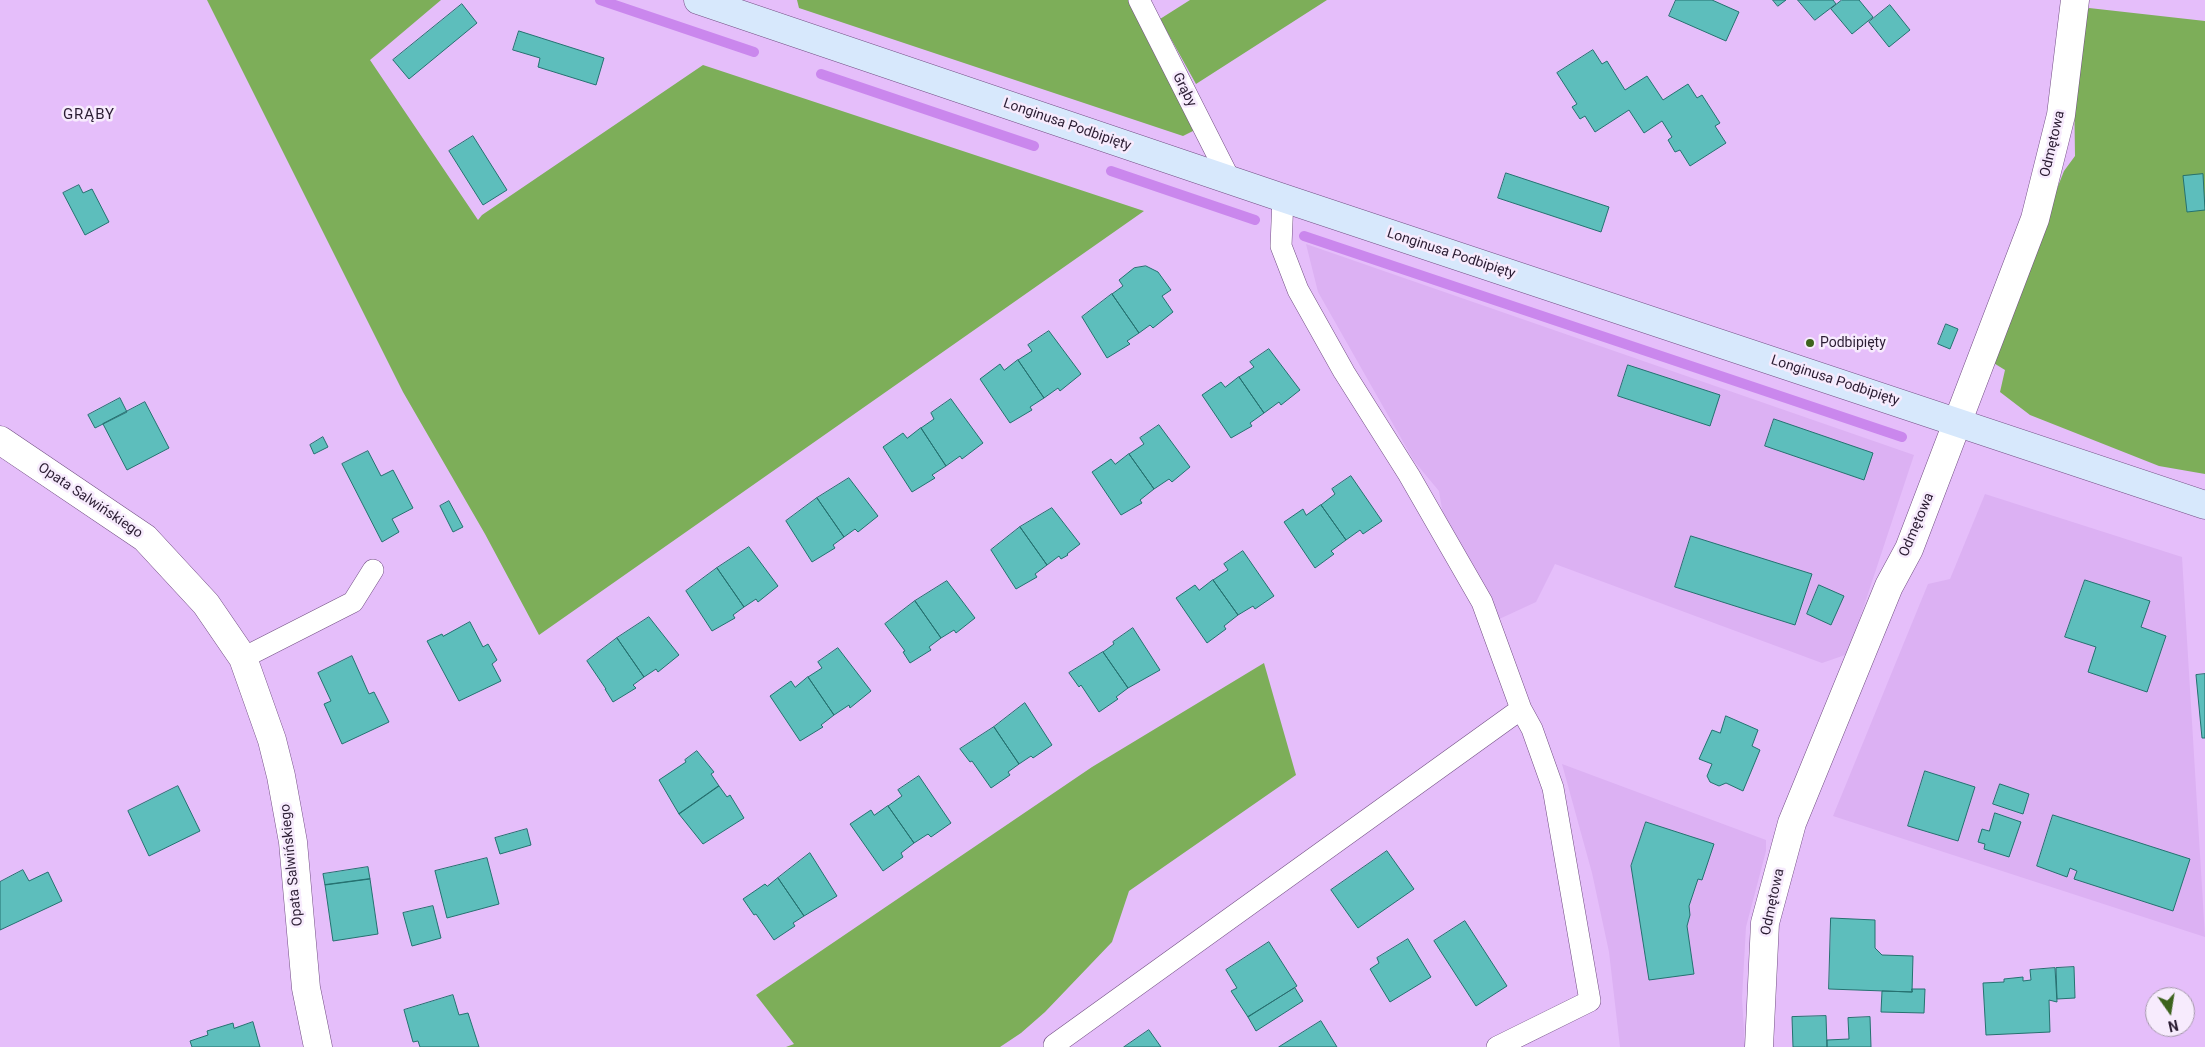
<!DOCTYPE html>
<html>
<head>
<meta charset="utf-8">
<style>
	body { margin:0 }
	#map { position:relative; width:2205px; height:1047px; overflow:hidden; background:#e5befa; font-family:Roboto,sans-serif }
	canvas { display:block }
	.north { position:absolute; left:2145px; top:987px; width:50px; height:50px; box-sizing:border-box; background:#f7ebfd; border:1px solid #a599ac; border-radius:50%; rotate:167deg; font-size:14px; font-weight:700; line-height:20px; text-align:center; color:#2b1d33 }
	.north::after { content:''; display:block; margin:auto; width:18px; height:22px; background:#3d631d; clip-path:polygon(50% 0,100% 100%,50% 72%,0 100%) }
</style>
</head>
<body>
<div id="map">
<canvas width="2205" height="1047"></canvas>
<div class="north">N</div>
</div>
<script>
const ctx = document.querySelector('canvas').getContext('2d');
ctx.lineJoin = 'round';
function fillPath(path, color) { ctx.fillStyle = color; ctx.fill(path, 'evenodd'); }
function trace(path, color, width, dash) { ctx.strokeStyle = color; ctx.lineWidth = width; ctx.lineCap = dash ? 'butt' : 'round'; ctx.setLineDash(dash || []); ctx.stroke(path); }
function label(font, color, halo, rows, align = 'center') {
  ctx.font = font + ' Roboto,sans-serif'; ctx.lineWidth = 5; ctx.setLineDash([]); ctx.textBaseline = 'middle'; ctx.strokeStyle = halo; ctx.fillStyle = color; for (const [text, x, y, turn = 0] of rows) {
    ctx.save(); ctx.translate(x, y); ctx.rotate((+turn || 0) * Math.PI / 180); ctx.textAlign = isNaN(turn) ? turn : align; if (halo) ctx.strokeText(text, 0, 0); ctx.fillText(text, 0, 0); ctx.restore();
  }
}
fillPath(new Path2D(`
	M1306 244 1914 455 1848 654 1822 663 1555 564 1536 602 1495 621 1443 515 1439 491 1414 461 1318 292Z
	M1985 494 2182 557 2205 937 1833 816 1928 584 1950 579Z
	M1562 764 1766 840V851L1746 927 1742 998 1745 1047H1620L1609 952 1592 873Z`), '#dcb1f3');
fillPath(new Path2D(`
	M207 0H441L370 60 478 220 482 215 703 65 1144 211 539 635 485 534 403 392Z
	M797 0H1128L1195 130 1183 136 799 8Z
	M1190 0H1327L1196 84 1160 19Z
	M2089 8 2205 21V474L2159 466 2030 415 2000 392 2005 370 1992 362 1999 335 2064 171 2075 156 2074 84 2083 15Z
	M1264 663 1296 775 1129 891 1112 942 1045 1012 1021 1033 1000 1047H786L794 1044 756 995 1092 767Z`), '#7dae59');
trace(new Path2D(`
	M600 0 754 52
	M821 74 1034 146
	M1111 171 1255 220
	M1304 236 1902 437`), '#ca87ed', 10);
const building = new Path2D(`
	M1676 0H1712L1739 12 1726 41 1669 16Z
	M1773 0H1786L1778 6Z
	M1798 0H1833L1836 4 1815 20Z
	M1842 0H1859L1873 17 1852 34 1831 9Z
	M462 4 477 23 409 79 393 60Z
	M1890 5 1910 30 1889 47 1869 22Z
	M519 31 604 58 596 85 538 67 540 58 513 50Z
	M1593 50 1602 64 1607 61 1625 90 1647 76 1663 100 1688 84 1697 98 1702 95 1720 123 1715 126 1726 143 1690 166 1680 150 1675 152 1668 140 1672 137 1662 121 1644 133 1629 110 1595 132 1585 116 1580 119 1572 107 1577 104 1557 73Z
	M473 136 507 190 483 205 449 151Z
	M1506 173 1609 207 1601 232 1498 198Z
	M2203 174 2205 210 2187 212 2183 176Z
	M79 185 83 193 92 189 109 222 85 235 63 193Z
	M1146 266 1158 272 1171 290 1162 296 1173 312 1153 328 1150 325 1139 333 1112 294 1123 286 1119 280 1134 268Z
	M1112 294 1139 333 1127 341 1130 344 1107 358 1082 317Z
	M1946 324 1958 329 1950 349 1938 344Z
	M1049 331 1081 374 1060 391 1058 388 1044 398 1018 360 1032 351 1028 345Z
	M1269 349 1300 390 1281 405 1279 402 1264 413 1239 377 1254 367 1250 362Z
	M1018 360 1044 398 1030 407 1032 410 1010 423 980 379 1000 364 1004 370Z
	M1628 365 1720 395 1710 426 1618 396Z
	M1239 377 1264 413 1250 423 1252 426 1231 438 1202 395 1221 382 1225 387Z
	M120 398 127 412 95 428 88 415Z
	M951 399 983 443 962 459 960 456 946 466 921 428 934 419 931 413Z
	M145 402 169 448 127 470 103 424Z
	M1774 419 1873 453 1864 480 1765 446Z
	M1159 425 1190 467 1172 482 1169 479 1154 489 1129 454 1144 444 1140 438Z
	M921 428 946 466 932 475 935 478 912 492 883 447 903 433 907 438Z
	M323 437 328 447 314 454 310 445Z
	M368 451 381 476 393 470 413 508 392 519 399 532 382 542 342 464Z
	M1129 454 1154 489 1140 500 1142 503 1121 515 1092 472 1111 459 1115 464Z
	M1351 476 1382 521 1363 534 1360 530 1346 540 1321 505 1335 494 1332 489Z
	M849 478 878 516 858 532 855 529 844 537 817 498Z
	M817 498 844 537 833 545 835 548 812 562 786 521Z
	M449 501 463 527 453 532 440 506Z
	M1321 505 1346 540 1331 551 1334 554 1315 568 1284 522 1303 509 1306 515Z
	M1052 508 1080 544 1067 554 1068 555 1061 559 1059 556 1047 565 1020 527Z
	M1020 527 1047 565 1035 574 1037 577 1016 589 991 550Z
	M1691 536 1812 574 1795 625 1675 587Z
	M749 547 778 586 758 602 756 599 744 607 717 568Z
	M1243 551 1274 596 1255 609 1253 606 1238 615 1213 580 1228 570 1224 564Z
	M717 568 744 607 733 615 735 618 712 631 686 591Z
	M1213 580 1238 615 1224 626 1226 629 1207 643 1176 598 1195 585 1199 590Z
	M2085 580 2150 601 2141 627 2166 636 2147 692 2088 672 2096 647 2065 637Z
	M947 581 975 618 956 633 954 630 941 638 915 601Z
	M1819 585 1844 596 1831 625 1807 614Z
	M915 601 941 638 929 647 931 650 910 663 903 652 905 651 885 624Z
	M649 617 679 655 658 672 656 669 644 677 617 638Z
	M470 622 483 647 488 644 497 660 492 664 501 681 459 701 427 641 442 634 443 636Z
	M1133 628 1160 670 1128 688 1103 652 1114 644 1113 642Z
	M617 638 644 677 633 685 636 688 613 702 605 689H606L587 661Z
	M838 648 871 691 850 708 849 705 834 715 808 677 822 668 818 662Z
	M1103 652 1128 688 1116 697 1118 699 1099 712 1081 685 1079 687 1069 673Z
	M352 656 369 694 374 692 389 722 342 744 324 704 331 701 318 673Z
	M2205 674V738H2202L2196 675Z
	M808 677 834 715 821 725 823 727 800 741 770 696 791 681 795 687Z
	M1025 703 1052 745 1033 758 1031 756 1019 764 994 727Z
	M1726 716 1758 730 1752 746 1760 750 1743 791 1726 783 1719 786 1710 782 1707 776 1712 764 1699 759 1712 730 1720 733Z
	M994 727 1019 764 1008 772 1010 775 991 788 972 761 970 762 960 749Z
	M697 751 714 772 711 774 719 786 679 814 659 780 686 762 685 760Z
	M1925 771 1975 787 1958 841 1908 826Z
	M919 776 951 823 931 837 928 834 914 843 888 806 902 796 898 790Z
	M2000 784 2029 794 2023 814 1993 804Z
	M178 786 200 831 149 856 128 811Z
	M719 786 727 797 730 795 744 818 703 844 679 814Z
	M888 806 914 843 901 853 903 857 883 871 850 824 871 810 874 815Z
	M1995 813 2021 822 2009 857 1984 849 1985 844 1978 842 1982 829 1989 831Z
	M2053 815 2190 859 2173 911 2074 879 2077 871 2070 868 2067 877 2037 866Z
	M1646 822 1714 844 1702 880 1698 879 1689 906 1690 915 1687 926 1694 974 1649 980 1631 866Z
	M527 829 531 845 500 854 495 838Z
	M1387 851 1414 889 1358 928 1331 890Z
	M810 853 837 896 804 916 778 878Z
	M487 858 499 904 447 918 435 871Z
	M368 867 370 879 325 885 323 874Z
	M23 870 29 881 48 872 62 901 0 930V882Z
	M778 878 804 916 793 923 795 926 774 940 756 914 754 915 743 899 765 884 767 886Z
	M370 879 378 934 333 941 325 885Z
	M433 906 441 938 412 946 403 913Z
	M1831 918 1875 920V948L1882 955 1913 956 1912 992 1829 989Z
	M1465 921 1507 986 1476 1006 1434 941Z
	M1408 939 1431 977 1390 1002 1370 969 1379 963 1377 958Z
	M1269 942 1297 986 1248 1017 1231 991 1237 988 1226 970Z
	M2074 967 2075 998 2057 999 2056 968Z
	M2055 968 2057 1002 2049 1000 2050 1032 1986 1035 1983 983 2004 982V979L2023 977V981L2031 980 2030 970Z
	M1295 988 1303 1001 1256 1031 1248 1017Z
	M1912 989H1925L1924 1013 1881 1012 1882 991 1912 992Z
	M453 995 459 1015 468 1013 479 1047H420L418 1041 413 1042 404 1010Z
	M1826 1016 1827 1047H1793L1792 1017Z
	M1870 1017 1871 1047H1827V1040L1849 1039 1848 1018Z
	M1321 1021 1337 1047H1279Z
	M253 1022 260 1047H192L190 1041 208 1035 207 1031 233 1023 234 1028Z
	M1149 1030 1161 1047H1124Z`);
fillPath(building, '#5dbebc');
trace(building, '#257170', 1);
const lane = new Path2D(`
	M1139 0 1230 180
	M1283 198 1281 246 1298 290 1344 372 1409 475 1482 602 1521 709 1532 729 1553 788 1590 1001 1497 1047
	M243 658 353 602 373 570
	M1054 1045 1521 709`);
const street = new Path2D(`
	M0 440 145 538 206 604 243 658 272 740 281 776 293 842 306 988 318 1047
	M1759 1047 1765 923 1792 823 1889 586 1909 549 2035 219 2061 115 2075 0`);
const secondary = new Path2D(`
	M698 0 1283 198 2205 505`);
trace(lane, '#724f84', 22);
trace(street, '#724f84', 29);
trace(secondary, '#724f84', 29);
trace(lane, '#fff', 21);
trace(street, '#fff', 28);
trace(secondary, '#d7e8fc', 28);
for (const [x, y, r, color] of [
	[1810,343,5,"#3d631d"]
]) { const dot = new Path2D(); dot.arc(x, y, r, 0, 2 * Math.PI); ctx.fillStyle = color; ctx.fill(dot); trace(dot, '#f7ebfd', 2); }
label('14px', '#2b1d33', '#f7ebfd', [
	["Grąby",1184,90,63],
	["Longinusa Podbipięty",1067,125,19],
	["Odmętowa",2053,144,-77],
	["Longinusa Podbipięty",1451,254,18],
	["Longinusa Podbipięty",1835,381,18],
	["Opata Salwińskiego",90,501,34],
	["Odmętowa",1917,525,-67],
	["Opata Salwińskiego",292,865,-96],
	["Odmętowa",1773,902,-78]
]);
label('14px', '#2b1d33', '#f7ebfd', [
	["Podbipięty",1820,343]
], 'left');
ctx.letterSpacing = '1px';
label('15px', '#2b1d33', '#f7ebfd', [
	["GRĄBY",89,115]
]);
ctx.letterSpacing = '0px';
</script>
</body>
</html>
